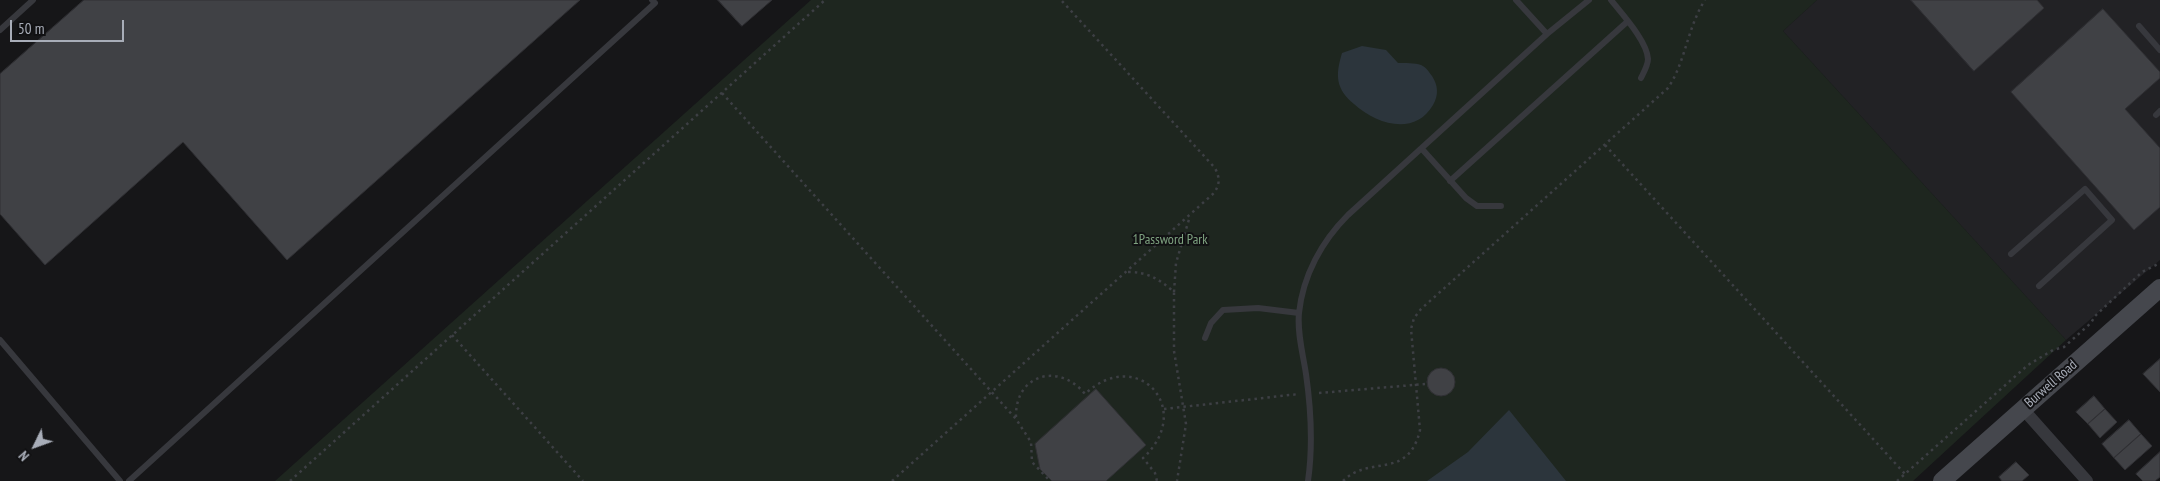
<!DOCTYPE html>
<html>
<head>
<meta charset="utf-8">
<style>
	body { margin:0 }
	#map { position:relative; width:2160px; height:481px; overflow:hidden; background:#161618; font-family:"PT Sans Narrow",sans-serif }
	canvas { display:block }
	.north { position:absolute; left:10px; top:421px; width:50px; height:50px; -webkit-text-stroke:4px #111113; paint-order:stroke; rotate:228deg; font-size:14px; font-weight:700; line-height:20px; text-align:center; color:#a8adb8 }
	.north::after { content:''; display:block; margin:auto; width:18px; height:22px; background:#a8adb8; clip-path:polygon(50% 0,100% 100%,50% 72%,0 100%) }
	.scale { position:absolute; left:10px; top:20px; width:114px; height:22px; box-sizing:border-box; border:2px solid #a8adb8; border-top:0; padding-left:6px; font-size:15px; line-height:18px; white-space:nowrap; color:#a8adb8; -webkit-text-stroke:4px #111113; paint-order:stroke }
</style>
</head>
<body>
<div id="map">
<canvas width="2160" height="481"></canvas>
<div class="north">N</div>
<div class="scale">50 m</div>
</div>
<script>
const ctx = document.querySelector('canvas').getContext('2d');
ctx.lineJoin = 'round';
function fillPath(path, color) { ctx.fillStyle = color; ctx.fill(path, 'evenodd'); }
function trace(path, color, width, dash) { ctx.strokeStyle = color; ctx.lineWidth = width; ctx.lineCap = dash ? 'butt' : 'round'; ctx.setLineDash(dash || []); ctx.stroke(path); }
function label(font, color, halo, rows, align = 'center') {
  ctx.font = font + ' "PT Sans Narrow",sans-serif'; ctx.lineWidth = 4; ctx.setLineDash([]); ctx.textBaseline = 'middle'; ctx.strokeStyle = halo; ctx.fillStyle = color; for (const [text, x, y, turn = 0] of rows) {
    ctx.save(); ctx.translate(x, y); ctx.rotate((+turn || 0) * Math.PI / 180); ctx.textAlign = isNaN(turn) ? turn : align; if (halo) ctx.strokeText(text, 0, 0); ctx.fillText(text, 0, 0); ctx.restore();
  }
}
fillPath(new Path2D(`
	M1817 0H2160V260L2066 340 1783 31Z`), '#222225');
fillPath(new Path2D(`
	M811 0H1817L1783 31 2066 340 1913 481H275Z`), '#1e261f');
fillPath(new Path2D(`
	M1362 46 1386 50 1398 63C1405 63 1415 63 1421 65 1426 67 1429 72 1432 76 1438 85 1439 95 1433 105 1415 136 1377 125 1354 104 1336 89 1335 76 1342 53Z
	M1509 410 1566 481H1427L1468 452Z`), '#2c353c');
const building = new Path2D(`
	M84 0H580L287 260 183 142 45 265 0 214V74Z
	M718 0H772L742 26Z
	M1911 0H2037L2044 8 1974 71Z
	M2103 9 2160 72V78L2125 109 2160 148V207L2134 230 2011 92Z
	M2160 359V392L2143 374Z
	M1427 382a14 14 0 1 1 28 0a14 14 0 1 1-28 0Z
	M1096 389 1146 445 1106 481H1052L1040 469 1035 444Z
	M2094 396 2105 409 2088 424 2076 412Z
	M2105 409 2117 422 2100 438 2088 424Z
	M2129 420 2141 434 2114 458 2102 444Z
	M2141 434 2152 446 2125 470 2114 458Z
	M2160 452V477L2155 481H2143L2136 474Z
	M2016 462 2029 475 2022 481H2002L1999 477Z`);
fillPath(building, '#404145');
trace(building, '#303034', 1);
trace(new Path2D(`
	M722 93 1016 419 1031 442 1032 462 1050 481
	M1605 145 1905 474
	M1128 272C1148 272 1159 279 1174 292V351L1186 424 1177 481
	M1174 292 1176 263 1190 216
	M452 335 583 481
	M1319 393 1425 384
	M1164 409 1299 394
	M1016 417C1015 374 1059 362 1085 394 1137 345 1196 409 1143 458L1155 473 1157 481
	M290 481 825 0
	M892 481 1214 193C1220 184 1220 178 1215 168L1061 0
	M1343 481C1370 454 1408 481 1420 430L1411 329 1414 318 1421 309 1668 88C1686 61 1687 28 1705 0
	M1897 481 2028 365 2053 350 2064 347 2091 323 2095 316 2142 272 2160 263`), '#3d3f44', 2.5, [2.5, 4]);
trace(new Path2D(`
	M1516 0 1547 34
	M1611 0C1622 14 1647 41 1648 59 1648 65 1644 72 1641 78
	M2139 26 2160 50
	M0 30 33 0
	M2156 115 2160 111
	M1422 149 1466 198 1477 206H1501
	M1450 181 1628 21
	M2011 254 2085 189 2112 220 2039 286
	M1205 338 1211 323 1223 310 1258 308 1299 313
	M0 340 120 481
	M129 481 655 3 652 0
	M1308 481C1313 446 1311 409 1306 374 1303 354 1297 333 1299 313 1303 275 1322 241 1348 215L1547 34 1589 0`), '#37383d', 6);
trace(new Path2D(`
	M2023 409 2087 481`), '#37383d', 12);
trace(new Path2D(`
	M1942 481 2160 288`), '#45474d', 18);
label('14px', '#7fa381', '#111113', [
	["1Password Park",1170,240]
]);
label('14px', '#a8adb8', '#111113', [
	["Burwell Road",2051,384,-41]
]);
</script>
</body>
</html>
